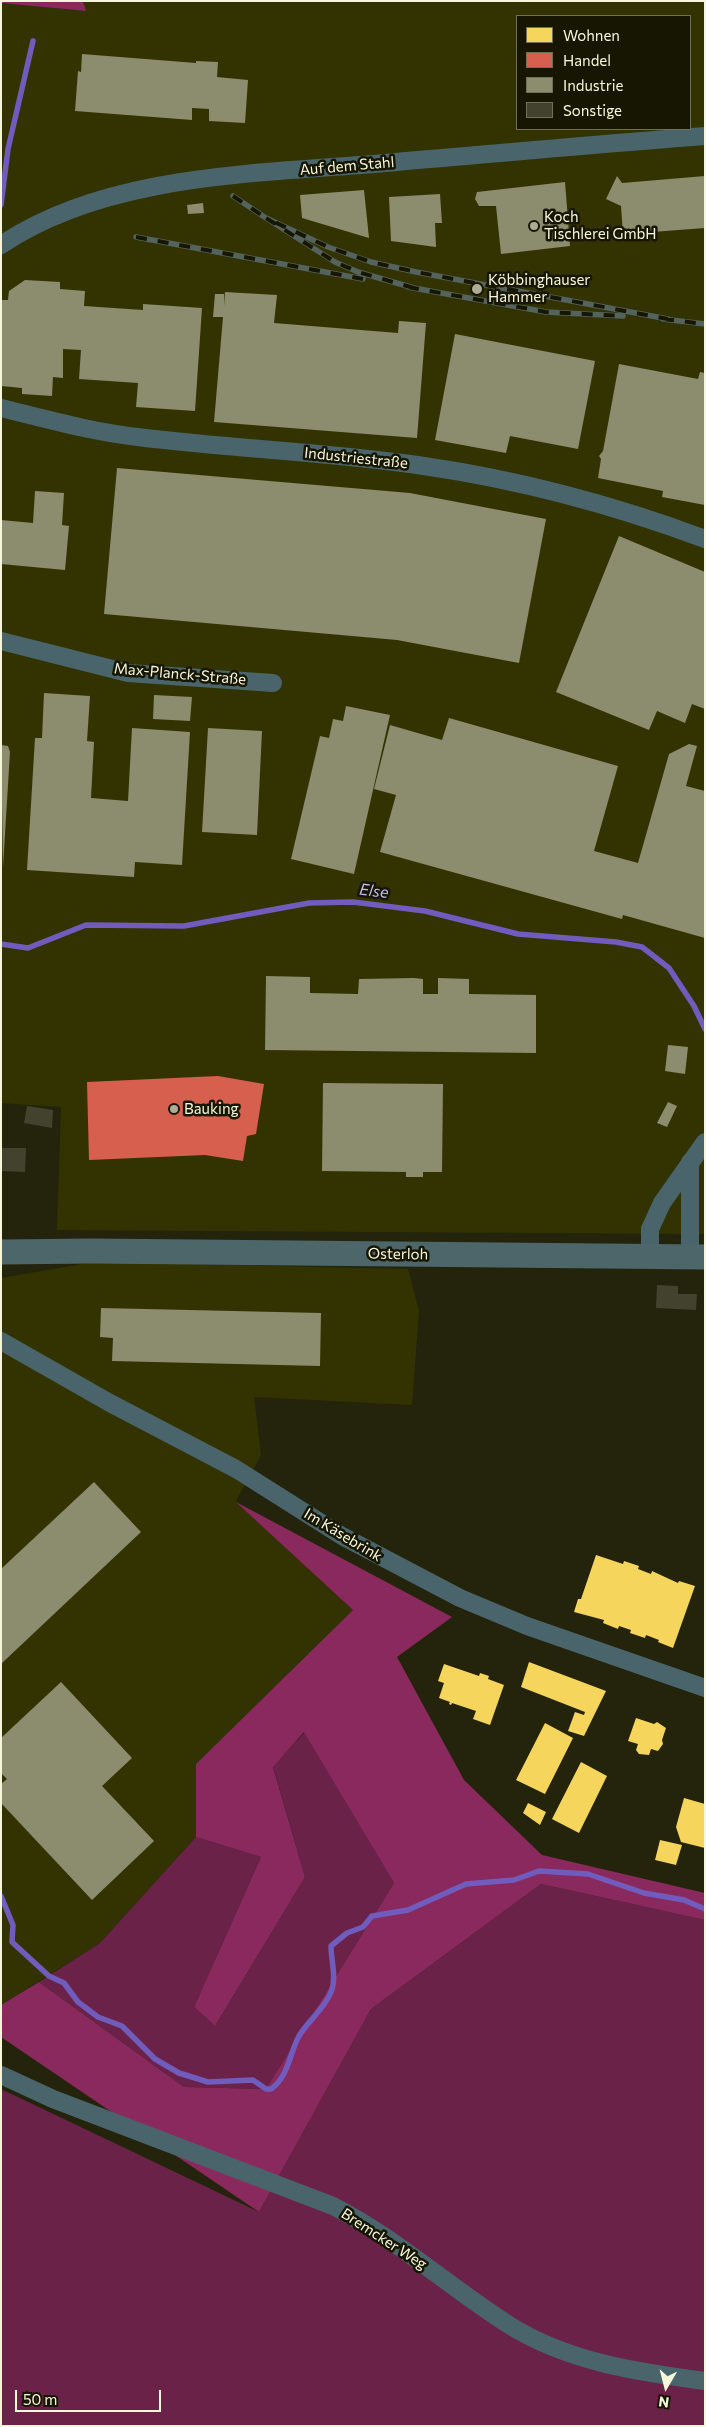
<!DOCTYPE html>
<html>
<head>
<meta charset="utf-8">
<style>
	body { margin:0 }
	#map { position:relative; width:706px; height:2427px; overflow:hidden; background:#24240c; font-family:Commissioner,sans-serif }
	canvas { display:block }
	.frame { position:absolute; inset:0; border:2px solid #f6f7da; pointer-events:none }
	.legend { position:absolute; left:516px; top:15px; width:175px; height:115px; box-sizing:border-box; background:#161602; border:1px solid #707058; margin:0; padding:6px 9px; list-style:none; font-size:15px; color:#f6f7da }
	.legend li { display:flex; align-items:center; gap:10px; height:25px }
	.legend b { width:25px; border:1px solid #707058 }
	.north { position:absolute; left:641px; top:2362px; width:50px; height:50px; -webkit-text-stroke:4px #161602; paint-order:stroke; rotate:188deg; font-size:14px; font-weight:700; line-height:20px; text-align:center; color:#f6f7da }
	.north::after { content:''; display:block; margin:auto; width:18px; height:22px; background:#f6f7da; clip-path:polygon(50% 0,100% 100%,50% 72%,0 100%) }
	.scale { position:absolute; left:15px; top:2390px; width:146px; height:22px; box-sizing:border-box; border:2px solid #f6f7da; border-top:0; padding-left:6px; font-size:15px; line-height:18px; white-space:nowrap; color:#f6f7da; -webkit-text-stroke:4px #161602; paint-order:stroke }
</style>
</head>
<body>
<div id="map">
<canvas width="706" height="2427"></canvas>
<div class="frame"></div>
<ul class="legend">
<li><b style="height:14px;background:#f6d55c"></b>Wohnen</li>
<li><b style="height:14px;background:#d6604d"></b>Handel</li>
<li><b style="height:14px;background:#8c8c6e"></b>Industrie</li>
<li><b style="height:14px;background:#42422e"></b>Sonstige</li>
</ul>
<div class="north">N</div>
<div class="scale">50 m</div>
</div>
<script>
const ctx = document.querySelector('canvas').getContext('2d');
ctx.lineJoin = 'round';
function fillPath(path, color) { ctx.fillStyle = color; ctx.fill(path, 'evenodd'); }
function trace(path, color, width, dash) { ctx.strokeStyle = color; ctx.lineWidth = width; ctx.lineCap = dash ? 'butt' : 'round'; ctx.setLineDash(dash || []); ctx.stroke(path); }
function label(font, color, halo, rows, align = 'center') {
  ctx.font = font + ' Commissioner,sans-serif'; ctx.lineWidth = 5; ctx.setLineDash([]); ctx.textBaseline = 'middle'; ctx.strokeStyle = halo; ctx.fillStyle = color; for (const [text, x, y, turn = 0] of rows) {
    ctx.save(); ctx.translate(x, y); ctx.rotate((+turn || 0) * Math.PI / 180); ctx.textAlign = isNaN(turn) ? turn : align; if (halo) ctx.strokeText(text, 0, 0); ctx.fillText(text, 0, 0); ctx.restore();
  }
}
fillPath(new Path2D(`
	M83 1H705V1234L57 1230 61 1107 1 1103V3L85 11ZM517 16H690V129H517Z
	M94 1262 408 1269 419 1311 412 1405 254 1397 261 1455 236 1501 353 1610 196 1764V1837L100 1943 1 2005V1278Z`), '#333302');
fillPath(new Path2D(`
	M305 1732 394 1883 266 2089 184 2087 39 1982 100 1943 196 1837 261 1857 194 2007 215 2026 305 1877 273 1766Z
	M541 1884 705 1920V2426H1V2089L259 2212 371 2009Z`), '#6a2248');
fillPath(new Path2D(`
	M1 1H83L86 11 1 3Z
	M236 1502 452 1617 397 1657 464 1780 542 1855 705 1893V1920L541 1884 371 2009 259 2212 1 2037V2005L39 1982 184 2087 266 2089 394 1883 304 1732 273 1767 305 1877 215 2026 194 2007 261 1857 196 1837V1764L353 1610Z`), '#8a295e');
fillPath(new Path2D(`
	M596 1555 623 1564 624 1561 639 1566 638 1569 651 1574 652 1571 678 1583 679 1581 695 1586 673 1648 658 1642 659 1640 646 1635 645 1638 630 1633 631 1630 619 1626 618 1629 603 1623 604 1620 574 1612 578 1599H581Z
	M529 1662 606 1691 584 1736 568 1731 575 1712 584 1715 585 1712 521 1687Z
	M444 1664 479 1676 480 1673 489 1676 488 1679 504 1685 490 1725 473 1719 476 1711 452 1703 451 1705 449 1704 450 1702 439 1698 444 1683 438 1681Z
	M636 1718 654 1724 657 1722 666 1728 662 1740 663 1744 658 1751 651 1749 649 1755 639 1754 636 1750 638 1744 628 1741Z
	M545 1723 573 1738 545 1794 516 1780Z
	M581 1762 607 1776 579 1833 552 1819Z
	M684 1798 705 1804V1848L681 1842 676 1827Z
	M528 1803 546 1812 540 1825 523 1813Z
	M660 1840 682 1845 676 1865 655 1860Z`), '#f6d55c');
fillPath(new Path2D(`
	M218 1076 264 1084 256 1134 247 1136 243 1161 205 1155 89 1160 87 1082Z`), '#d6604d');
fillPath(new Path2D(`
	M82 54 196 63V61L218 62 217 77 248 80 245 123 209 121V109L192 108V120L75 111 78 71 81 72Z
	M617 176 622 183 705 176V228L652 232 645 240 637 233 623 234 621 206 606 199Z
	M565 182 570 246 501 254 496 206H479L475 199 477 192Z
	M364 190 369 238 302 218 300 195Z
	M440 194 442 223H435L436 247 391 241 389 197Z
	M203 203 204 213 188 214 187 205Z
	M25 280 60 282V289L85 291 84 306 143 310V304L202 308 195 411 136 407 138 383 79 379 81 350 63 349V378L53 377 52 396 22 394V388L1 386V300H8L9 291Z
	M225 292 277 295 274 323 398 333 399 321 426 323 417 438 214 422 223 317H213L215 294H224V306Z
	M455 334 595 361 578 449 510 436 506 453 435 440Z
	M619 364 698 379 700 372 705 373V505L662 497 663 491 598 478 601 459 599 456 603 451Z
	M117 468 410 493 546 519 519 663 397 640 104 614Z
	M35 491 64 493 62 525 69 526 65 570 1 564V520L33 523Z
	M619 536 705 572V709L692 704 685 723 657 711 649 730 556 692Z
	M44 693 90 696 87 741 94 742 91 798 128 801 132 728 190 732 182 865 135 862 134 877 27 870 35 738H42Z
	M154 695 192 697 190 721 153 719Z
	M346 706 390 715 354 874 291 859 320 736 329 738 333 719 343 721Z
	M449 718 618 766 594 851 638 863 669 754 689 744 697 746 686 786 705 791V938L623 915 622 919 380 852 396 795 374 789 390 725 442 740Z
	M208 728 262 731 257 835 202 832Z
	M1 745 8 746 10 752 3 867Z
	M266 976 310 977V993L358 994 359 979 414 978 423 979V994H438V978L469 979V994L536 995V1053L265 1050Z
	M668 1045 688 1047 685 1074 665 1071Z
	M323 1083 443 1084 442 1172H423V1177H406V1172L322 1171Z
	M668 1102 677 1106 667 1127 657 1123Z
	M101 1308 321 1313 320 1366 112 1361 113 1338 100 1337Z
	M94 1482 141 1532 1 1664V1569Z
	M61 1682 132 1758 102 1786 154 1841 92 1900 1 1803V1784L7 1779 1 1773V1738Z`), '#8c8c6e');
trace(new Path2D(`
	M1 205 8 149 33 41
	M1 944 28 948 86 925 184 926 309 903 353 902 425 911 518 934 616 942 642 947 669 968 694 1006 705 1029
	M1 1896 13 1925 12 1942 49 1976 64 1983 78 2002 98 2017 122 2026 155 2059 179 2073 208 2082 253 2080 266 2089H271C289 2076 289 2054 299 2036 308 2021 325 2008 331 1992 337 1978 331 1961 331 1946L347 1933 363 1927 372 1916 408 1910 466 1884 514 1880 539 1871 588 1874 644 1893 684 1900 705 1909`), '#705cbd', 5.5);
fillPath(new Path2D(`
	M27 1106 53 1110 52 1128 24 1123Z
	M1 1148H26L25 1172 1 1171Z
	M657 1285 678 1286V1294H697L696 1310 656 1308Z`), '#42422e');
trace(new Path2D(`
	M1 245C108 173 260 174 385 163 491 154 598 144 705 136
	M1 408C46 419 92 432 138 437 233 449 329 452 424 466 520 480 614 505 705 539
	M1 641 128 673 273 683
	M690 1162V1257
	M650 1257V1229L662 1203 705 1142
	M1 1341 110 1403 236 1469 342 1536 460 1598 527 1626 705 1688
	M1 2075 53 2099 333 2206C396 2238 449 2287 509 2325 568 2362 637 2372 705 2381`), '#49656b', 18);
trace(new Path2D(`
	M1 1252 92 1251 705 1257`), '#4d666a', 25);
const rail = new Path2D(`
	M233 196 266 218
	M136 237 363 279
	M408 287 546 312 623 316
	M414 288 358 272 335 262 266 218 328 247 371 262 416 272 668 319
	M663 319 705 324`);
trace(rail, '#55635e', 5.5);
trace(rail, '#161602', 4, [11]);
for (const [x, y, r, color] of [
	[534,226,5,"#acad92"],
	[477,289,6,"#acad92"],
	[174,1109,5,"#acad92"]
]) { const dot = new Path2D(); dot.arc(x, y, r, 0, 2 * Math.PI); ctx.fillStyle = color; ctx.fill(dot); trace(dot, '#161602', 2); }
label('15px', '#f6f7da', '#161602', [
	["Auf dem Stahl",347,166,-5],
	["Industriestraße",356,458,6],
	["Max-Planck-Straße",180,674,5],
	["Osterloh",398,1254,1],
	["Im Käsebrink",343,1535,31],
	["Bremcker Weg",384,2239,33]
]);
label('15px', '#f6f7da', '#161602', [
	["Koch",544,217],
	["Tischlerei GmbH",544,234],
	["Köbbinghauser",488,280],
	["Hammer",488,297],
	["Bauking",184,1109]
], 'left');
label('italic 16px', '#c1bbf2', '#161602', [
	["Else",374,891,7]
]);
</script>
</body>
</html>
